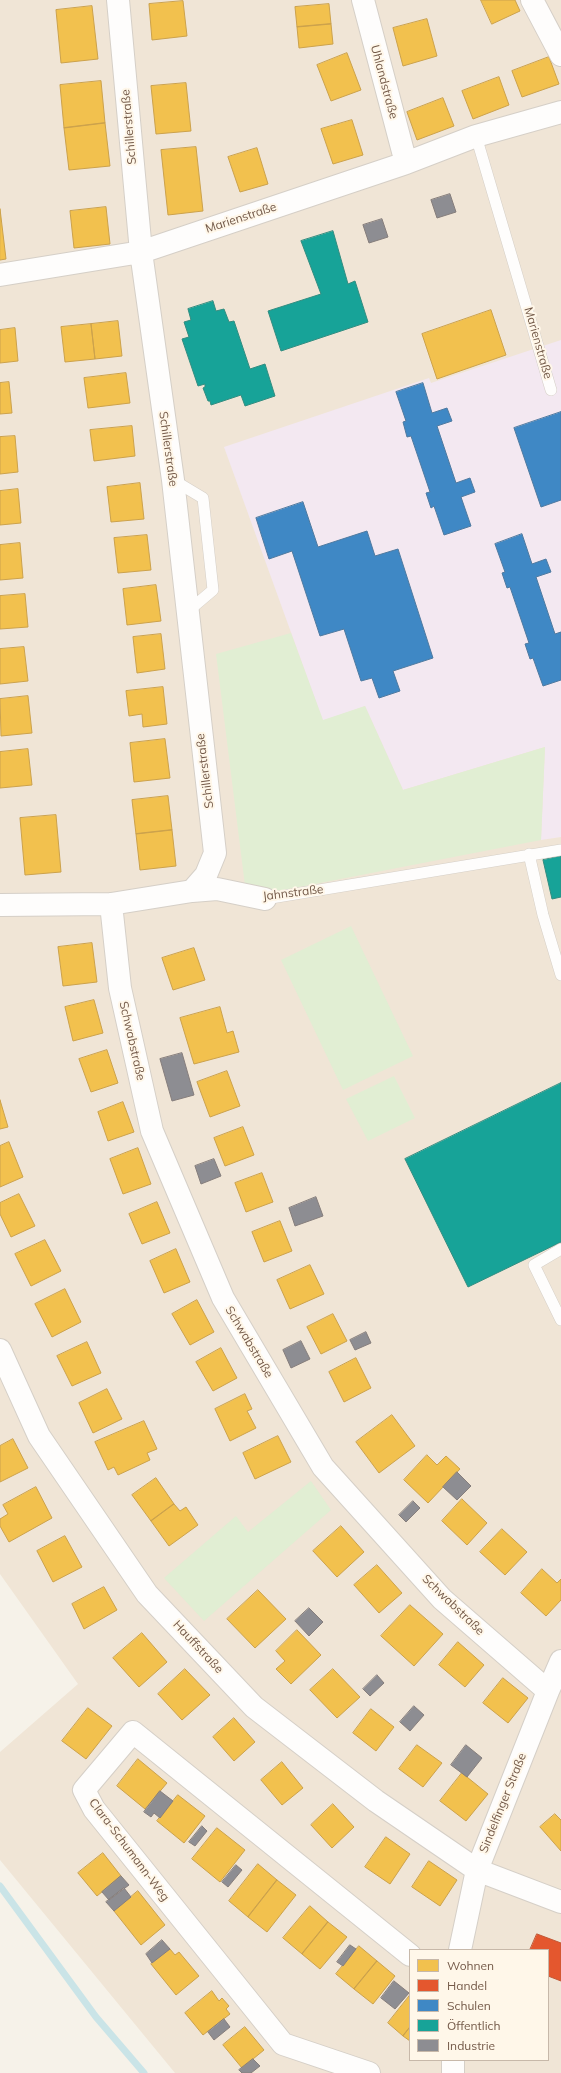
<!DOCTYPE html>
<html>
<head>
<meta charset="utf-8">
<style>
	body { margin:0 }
	#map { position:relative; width:561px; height:2073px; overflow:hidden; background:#f6f2e9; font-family:Mulish,sans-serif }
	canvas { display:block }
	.legend { position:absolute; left:409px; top:1949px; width:140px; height:112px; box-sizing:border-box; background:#fff7e9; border:1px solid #c7b8a9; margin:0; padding:5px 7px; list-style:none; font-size:12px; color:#745a49 }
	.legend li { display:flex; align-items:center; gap:8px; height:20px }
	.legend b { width:20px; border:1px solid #c7b8a9 }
</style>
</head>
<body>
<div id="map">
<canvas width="561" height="2073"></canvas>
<ul class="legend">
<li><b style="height:11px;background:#f2c14e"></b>Wohnen</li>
<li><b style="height:11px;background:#e4572e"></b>Handel</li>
<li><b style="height:11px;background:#3f88c5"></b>Schulen</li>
<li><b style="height:11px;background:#17a398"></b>Öffentlich</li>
<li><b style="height:11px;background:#8d8d92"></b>Industrie</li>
</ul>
</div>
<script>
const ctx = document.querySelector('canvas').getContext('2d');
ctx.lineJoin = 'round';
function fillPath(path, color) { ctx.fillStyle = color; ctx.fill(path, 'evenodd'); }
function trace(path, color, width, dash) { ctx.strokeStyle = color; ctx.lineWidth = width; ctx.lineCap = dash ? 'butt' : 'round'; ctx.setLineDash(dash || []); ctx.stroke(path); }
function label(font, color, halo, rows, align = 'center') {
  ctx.font = font + ' Mulish,sans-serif'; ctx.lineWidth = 4; ctx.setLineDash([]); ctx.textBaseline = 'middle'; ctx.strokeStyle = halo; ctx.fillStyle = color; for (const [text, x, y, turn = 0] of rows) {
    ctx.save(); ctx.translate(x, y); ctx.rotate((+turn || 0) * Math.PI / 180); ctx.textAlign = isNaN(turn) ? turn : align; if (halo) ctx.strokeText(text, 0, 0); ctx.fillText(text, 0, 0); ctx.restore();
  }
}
fillPath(new Path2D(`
	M0 0H561V2073H175L0 1860V1752L78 1684 0 1574ZM410 1950H548V2060H410Z`), '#f0e5d6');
fillPath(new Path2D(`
	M561 340V837L541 840 545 747 403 790 365 706 323 721 224 447 429 378 431 383Z`), '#f3e8f1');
fillPath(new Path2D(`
	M291 633 323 720 365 706 403 790 545 747 541 840 279 891 245 886 216 654Z
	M351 926 413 1056 343 1090 281 960Z
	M394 1076 415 1118 368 1141 346 1099Z
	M311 1481 331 1510 204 1621 164 1578 236 1516 248 1532Z`), '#e1eed3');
const homes = new Path2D(`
	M481 0H515L520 11 492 24Z
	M183 1 187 36 152 40 149 4Z
	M329 4 331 24 297 27 295 7Z
	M92 6 98 59 61 63 56 10Z
	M427 19 437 56 403 66 393 28Z
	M331 24 333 44 299 48 297 27Z
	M347 53 361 90 331 101 317 65Z
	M549 57 559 84 522 97 512 71Z
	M499 77 509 105 473 119 462 91Z
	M101 81 105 123 64 128 60 85Z
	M186 83 191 131 156 134 151 86Z
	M443 98 454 126 417 140 407 112Z
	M352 120 363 155 333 164 321 129Z
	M105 123 110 166 69 170 64 128Z
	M196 147 203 211 168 215 161 150Z
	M257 148 268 184 240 192 228 157Z
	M106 207 110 244 74 248 70 211Z
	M0 209 6 259 0 260Z
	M491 310 506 355 437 379 422 334Z
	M118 321 122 356 95 359 91 324Z
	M91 324 95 359 65 362 61 327Z
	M15 328 18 361 0 363V330Z
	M126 373 130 403 88 408 84 378Z
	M9 382 12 413 0 414V383Z
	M132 426 135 456 94 461 90 430Z
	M15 436 18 472 0 474V437Z
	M140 483 144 519 111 522 107 487Z
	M18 489 21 523 0 525V491Z
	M147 535 151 570 118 573 114 538Z
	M20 543 23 578 0 580V545Z
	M156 585 161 621 127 625 123 589Z
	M25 594 28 627 0 629V596Z
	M161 634 165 669 137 673 133 637Z
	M24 647 28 681 0 684V649Z
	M163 687 167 724 143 727 142 714 129 716 126 691Z
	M28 696 32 733 1 736 0 699Z
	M165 739 170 778 134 782 130 743Z
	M28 749 32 785 0 788V752Z
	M168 796 172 830 136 834 132 800Z
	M56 815 61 872 25 875 20 818Z
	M172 830 176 866 140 870 136 834Z
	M92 943 97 982 63 986 58 947Z
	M194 948 205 980 173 990 162 958Z
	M94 1000 103 1033 73 1041 65 1007Z
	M220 1007 227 1033 233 1031 239 1052 194 1064 180 1018Z
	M107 1050 118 1083 91 1092 79 1059Z
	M227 1071 240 1106 210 1117 197 1082Z
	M0 1100 8 1127 0 1129Z
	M123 1102 134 1132 108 1141 98 1112Z
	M243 1127 254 1155 225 1166 214 1138Z
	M9 1142 23 1177 0 1187V1146Z
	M138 1148 151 1184 123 1194 110 1159Z
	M262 1173 273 1202 246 1212 235 1183Z
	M19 1194 35 1226 11 1237 0 1214V1203Z
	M157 1202 170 1233 142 1244 129 1214Z
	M280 1221 292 1251 264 1262 252 1232Z
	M45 1240 61 1271 31 1286 15 1254Z
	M176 1249 190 1282 164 1293 150 1261Z
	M310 1265 324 1294 290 1309 277 1280Z
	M65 1289 81 1322 52 1337 35 1304Z
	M197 1300 214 1332 190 1345 172 1314Z
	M333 1314 347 1341 321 1354 307 1327Z
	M87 1342 101 1373 72 1386 57 1356Z
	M221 1348 237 1378 213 1391 196 1362Z
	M356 1358 371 1388 344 1402 329 1372Z
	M107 1389 122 1419 93 1433 79 1403Z
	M245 1394 252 1409 247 1411 256 1428 230 1441 215 1409Z
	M392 1415 415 1446 379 1473 356 1442Z
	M144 1421 157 1449 147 1453 150 1460 118 1475 114 1467 108 1470 95 1442Z
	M278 1436 291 1462 255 1479 243 1453Z
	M13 1439 28 1468 0 1482V1446Z
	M427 1455 437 1465 446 1456 460 1469 428 1503 404 1480Z
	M156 1478 174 1504 151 1521 132 1495Z
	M36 1487 52 1518 9 1542 0 1526V1519L8 1514 3 1505Z
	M462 1499 487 1523 467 1545 442 1521Z
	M174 1504 180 1511 186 1507 198 1525 169 1546 151 1521Z
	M341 1526 364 1552 337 1577 313 1551Z
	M502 1529 527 1552 505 1575 480 1552Z
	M65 1536 82 1567 53 1582 37 1551Z
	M377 1565 402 1593 379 1613 354 1585Z
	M542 1569 557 1583 561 1579V1600L546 1616 521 1593Z
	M104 1587 117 1610 84 1629 72 1604Z
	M258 1590 286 1619 255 1648 227 1619Z
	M410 1605 443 1634 414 1666 381 1636Z
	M297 1630 321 1655 291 1684 276 1669 285 1661 276 1651Z
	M142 1633 167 1662 139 1687 113 1658Z
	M458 1642 484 1665 465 1687 439 1665Z
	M185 1669 210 1695 182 1720 158 1694Z
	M333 1669 360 1697 337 1718 310 1690Z
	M503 1678 528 1698 508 1723 483 1703Z
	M88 1708 112 1726 86 1759 62 1741Z
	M371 1709 394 1727 376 1751 353 1733Z
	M234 1718 255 1742 234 1761 213 1737Z
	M417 1745 442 1763 423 1787 399 1769Z
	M138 1759 167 1783 145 1809 117 1786Z
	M282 1762 303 1788 282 1805 261 1780Z
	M462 1773 488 1794 466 1821 440 1801Z
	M178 1795 205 1816 184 1843 157 1821Z
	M333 1804 354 1827 332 1848 311 1825Z
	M555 1814 561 1820V1851L540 1827Z
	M217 1828 245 1850 220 1882 192 1859Z
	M386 1837 410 1854 390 1884 365 1867Z
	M103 1853 121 1876 97 1896 78 1873Z
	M429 1861 457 1880 440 1906 412 1887Z
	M258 1864 277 1880 248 1917 229 1901Z
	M277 1880 296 1895 267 1932 248 1917Z
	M138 1891 165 1925 141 1945 114 1911Z
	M310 1906 328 1922 302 1954 283 1938Z
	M328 1922 347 1937 320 1969 302 1954Z
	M359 1946 377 1961 354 1989 336 1974Z
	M170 1949 175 1955 179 1952 199 1976 176 1995 151 1964Z
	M377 1961 395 1976 373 2004 354 1989Z
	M212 1991 219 2001 222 1998 229 2006 226 2009 230 2014 203 2035 185 2013Z
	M410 1995V2027L403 2036 388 2023Z
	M245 2027 264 2050 242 2068 223 2045Z
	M410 2027V2041L403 2036Z`);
fillPath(homes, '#f2c14e');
trace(homes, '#cca24c', 1);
const shops = new Path2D(`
	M537 1934 561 1943V1981L548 1976V1950H530Z`);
fillPath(shops, '#e4572e');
trace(shops, '#c25836', 1);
const schools = new Path2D(`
	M423 383 432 413 447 408 452 421 437 426 456 483 470 478 475 492 461 497 471 526 444 535 434 506 431 508 426 493 430 492 411 436 407 437 403 422 406 421 396 392Z
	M561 412V500L541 507 514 428Z
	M303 502 318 547 367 531 375 556 398 549 433 658 393 671 400 691 379 698 372 678 361 681 344 629 320 636 292 551 269 559 256 518Z
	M522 534 532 564 546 559 551 572 536 577 555 634 561 632V680L543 686 533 658 530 659 525 644 529 643 510 587 507 588 502 573 505 572 495 544Z`);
fillPath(schools, '#3f88c5');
trace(schools, '#4f7aa0', 1);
const public = new Path2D(`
	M333 231 348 284 355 281 368 322 281 351 268 311 321 294 301 241Z
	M213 301 216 311 224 309 229 322 234 321 250 369 265 364 275 396 245 406 241 395 211 405 210 401H208L203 388 205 387V384L198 386 182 339 189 337 184 322 191 320 188 309Z
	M561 856V897L552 899 543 860Z
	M561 1083V1242L468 1287 405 1159Z`);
fillPath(public, '#17a398');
trace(public, '#338d80', 1);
const industry = new Path2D(`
	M450 194 456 212 437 218 431 200Z
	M382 219 388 237 369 243 363 225Z
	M182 1053 194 1095 172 1101 160 1059Z
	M214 1159 221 1176 201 1184 195 1166Z
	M316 1197 323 1216 295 1226 289 1208Z
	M366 1332 371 1343 355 1350 350 1340Z
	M301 1341 310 1359 291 1368 283 1350Z
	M457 1472 471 1486 457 1500 443 1487Z
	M413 1501 420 1508 406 1522 399 1515Z
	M309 1608 323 1622 309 1636 295 1621Z
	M377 1675 384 1683 370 1696 363 1689Z
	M414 1706 424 1715 410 1731 400 1722Z
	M466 1745 482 1758 467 1777 451 1765Z
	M160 1791 173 1801 160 1818 154 1813 151 1817 144 1812Z
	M202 1826 207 1831 195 1846 189 1842Z
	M236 1865 242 1870 228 1887 222 1882Z
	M121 1876 129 1885 109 1900 102 1892Z
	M124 1888 131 1897 114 1911 106 1902Z
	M162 1940 170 1949 152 1963 146 1954Z
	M350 1945 356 1949 343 1966 337 1962Z
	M394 1981 409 1993 395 2009 381 1998Z
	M224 2019 230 2027 214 2040 208 2032Z
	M253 2059 260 2066 251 2073H242L239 2070Z`);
fillPath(industry, '#8d8d92');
trace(industry, '#867e7c', 1);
trace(new Path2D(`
	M0 1886 96 2017 144 2073`), '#cae4e7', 7);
const lane = new Path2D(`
	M476 136 551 390
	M173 480 203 498 213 590 187 612
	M529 854 543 915 561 975
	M265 899 561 850
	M561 1249 534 1265 561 1320`);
const street = new Path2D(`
	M118 0 141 252 173 480 215 853 206 875 192 891
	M363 0 406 163
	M532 0 561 55
	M0 275 141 252 406 163 476 136 561 112
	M111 904 120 988 152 1131 223 1298 323 1467 442 1599 548 1691
	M0 905 111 904 192 891 217 889 265 899
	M0 1350 39 1436 147 1594 254 1707 376 1801 477 1870 561 1902
	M460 1950 477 1870 548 1691 561 1661
	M453 2060V2073
	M369 2073 283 2044 94 1809 84 1790 133 1732 410 1955`);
trace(lane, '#d5cfc7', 12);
trace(street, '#d5cfc7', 24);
trace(lane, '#fefdfc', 11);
trace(street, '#fefdfc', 22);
label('12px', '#745a49', '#fff7e9', [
	["Uhlandstraße",384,82,75],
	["Schillerstraße",129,127,-95],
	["Marienstraße",241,218,-18],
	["Marienstraße",538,343,74],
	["Schillerstraße",168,449,82],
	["Schillerstraße",205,771,-97],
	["Jahnstraße",293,893,-7],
	["Schwabstraße",132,1041,77],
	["Schwabstraße",249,1342,59],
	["Schwabstraße",453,1605,44],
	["Hauffstraße",198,1647,47],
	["Sindelfinger Straße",503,1803,-68],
	["Clara-Schumann-Weg",129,1850,53]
]);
</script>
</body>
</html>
